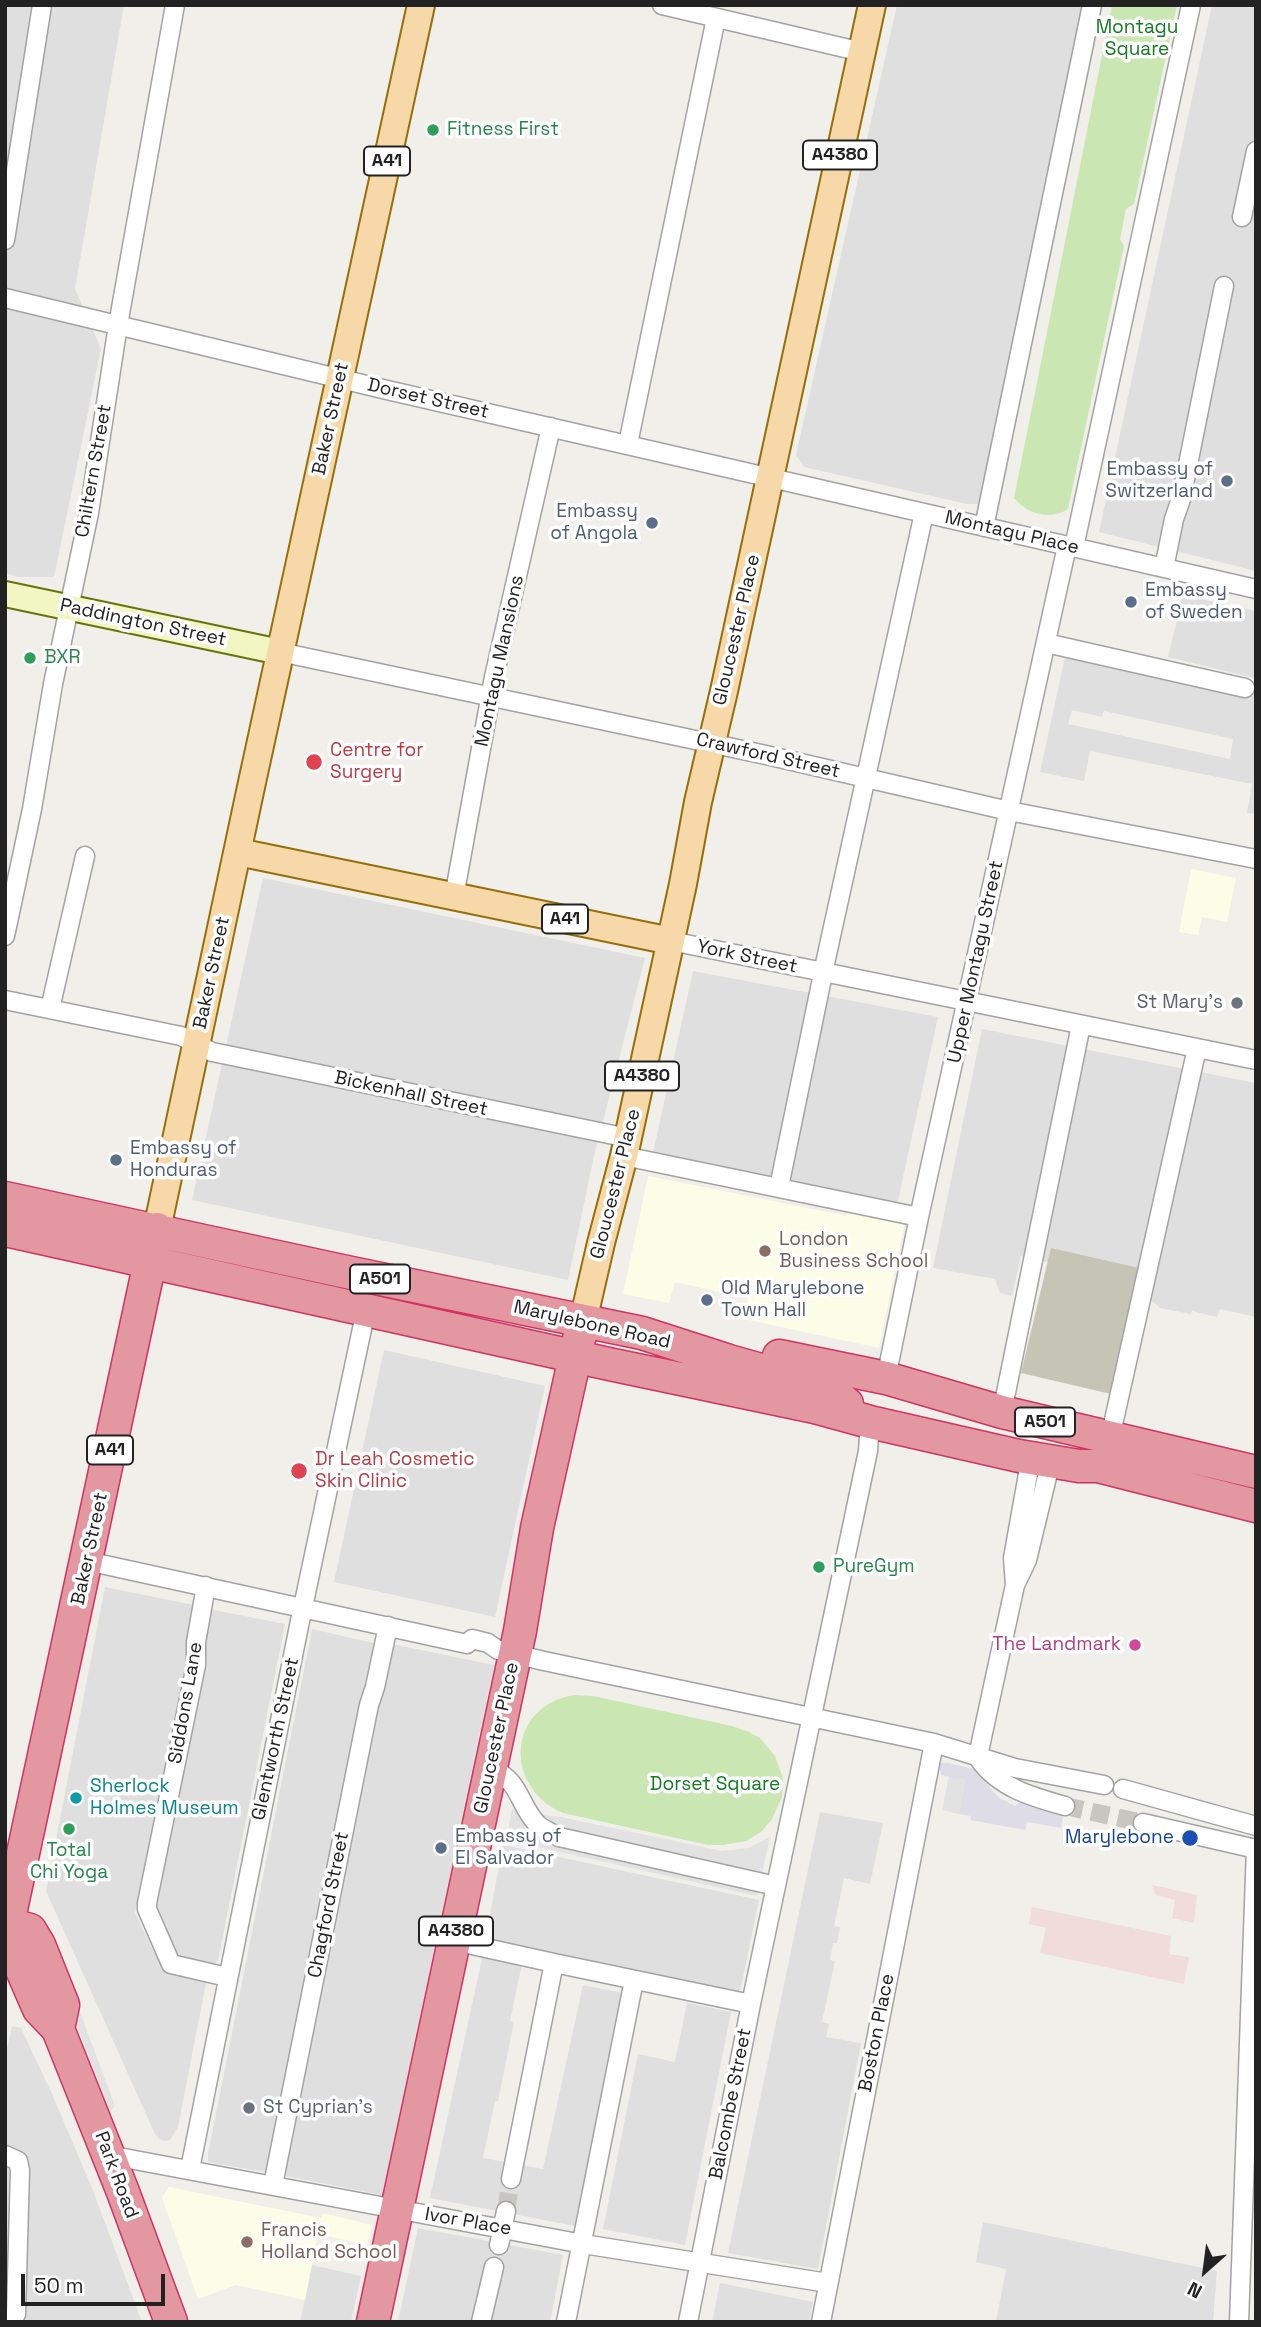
<!DOCTYPE html>
<html>
<head>
<meta charset="utf-8">
<style>
	body { margin:0 }
	#map { position:relative; width:1261px; height:2327px; overflow:hidden; background:#f1efe9; font-family:"Space Grotesk",sans-serif }
	canvas { display:block }
	.frame { position:absolute; inset:0; border:7px solid #222; pointer-events:none }
	.north { position:absolute; left:1170px; top:2236px; width:70px; height:70px; -webkit-text-stroke:5px #fff; paint-order:stroke; rotate:208deg; font-size:19px; font-weight:700; line-height:28px; text-align:center; color:#222 }
	.north::after { content:''; display:block; margin:auto; width:24px; height:32px; background:#222; clip-path:polygon(50% 0,100% 100%,50% 72%,0 100%) }
	.scale { position:absolute; left:21px; top:2274px; width:144px; height:32px; box-sizing:border-box; border:4px solid #222; border-top:0; padding-left:9px; font-size:21px; line-height:24px; white-space:nowrap; color:#222; -webkit-text-stroke:5px #fff; paint-order:stroke }
</style>
</head>
<body>
<div id="map">
<canvas width="1261" height="2327"></canvas>
<div class="frame"></div>
<div class="north">N</div>
<div class="scale">50 m</div>
</div>
<script>
const ctx = document.querySelector('canvas').getContext('2d');
ctx.lineJoin = 'round';
function fillPath(path, color) { ctx.fillStyle = color; ctx.fill(path, 'evenodd'); }
function trace(path, color, width, dash) { ctx.strokeStyle = color; ctx.lineWidth = width; ctx.lineCap = dash ? 'butt' : 'round'; ctx.setLineDash(dash || []); ctx.stroke(path); }
function label(font, color, halo, rows, align = 'center') {
  ctx.font = font + ' "Space Grotesk",sans-serif'; ctx.lineWidth = 7; ctx.setLineDash([]); ctx.textBaseline = 'middle'; ctx.strokeStyle = halo; ctx.fillStyle = color; for (const [text, x, y, turn = 0] of rows) {
    ctx.save(); ctx.translate(x, y); ctx.rotate((+turn || 0) * Math.PI / 180); ctx.textAlign = isNaN(turn) ? turn : align; if (halo) ctx.strokeText(text, 0, 0); ctx.fillText(text, 0, 0); ctx.restore();
  }
}
fillPath(new Path2D(`
	M5 5H124L75 289 101 349 54 577H18L5 573Z
	M897 5H1087L984 497 978 504H967L804 467 796 455Z
	M1212 5H1256V571L1099 532Z
	M1183 595 1256 611V814L1247 813 1252 784 1168 767 1090 751 1084 781 1040 772 1065 657 1250 699 1254 678 1168 657ZM1072 710 1102 717 1104 711 1233 739 1230 759 1068 724Z
	M263 878 645 958 594 1156 568 1280 192 1200Z
	M693 971 938 1017 897 1205 653 1153Z
	M982 1029 1256 1083V1317L1220 1309 1217 1317 1192 1311 1191 1314 1160 1308 1129 1281 1021 1256 1012 1296 1000 1293 995 1279 933 1268Z
	M384 1350 545 1386 495 1617 334 1582Z
	M105 1587 199 1606 135 1913 163 1970 207 1978 178 2127 170 2140 164 2141 159 2139 155 2134 46 1891Z
	M209 1609 285 1624 218 1961 212 1965 185 1959 180 1956 176 1951 157 1904 204 1666 203 1643Z
	M312 1629 382 1645 269 2171 266 2172 212 2163 208 2161V2154Z
	M387 1643 494 1665 382 2195 281 2175Z
	M820 1812 883 1823 870 1884 844 1878 834 1926 840 1927 837 1943H833L830 1960 835 1961 822 2022 829 2024 826 2037 861 2043 818 2269 728 2253Z
	M503 1845 759 1900 739 1997 485 1941Z
	M483 1954 522 1964 510 2021 514 2022 498 2101H495L483 2158 504 2162 501 2177 520 2180 523 2165 543 2169 583 1985 622 1993 575 2226 430 2198Z
	M687 2003 731 2012 685 2245 603 2229 638 2054 675 2062Z
	M12 2026 21 2028 52 2094 92 2188 142 2322H5V2058Z
	M983 2222 1217 2271 1213 2322H996L1006 2269 976 2262Z
	M418 2228 563 2255 550 2322H398Z
	M312 2265 361 2276 351 2322H300Z
	M720 2283 813 2302 809 2322H712Z`), '#e0dfdf');
fillPath(new Path2D(`
	M1152 1885 1197 1895 1194 1923 1172 1918 1175 1900 1156 1895Z
	M1032 1907 1171 1936 1169 1954 1189 1957 1184 1984 1040 1953 1046 1928 1029 1924Z`), '#f0dcda');
fillPath(new Path2D(`
	M1191 869 1236 878 1227 922 1202 917 1198 935 1179 932Z
	M648 1176 847 1216 849 1209 905 1221 879 1348 744 1319 748 1298 675 1282 669 1303 623 1294Z
	M169 2187 321 2218 323 2213 372 2225 367 2245 318 2234 305 2300 236 2285 198 2299 162 2198Z`), '#fcfde6');
fillPath(new Path2D(`
	M1051 1248 1139 1268 1111 1394 1021 1373Z`), '#c5c5b5');
fillPath(new Path2D(`
	M1112 5H1177L1134 204 1126 209 1120 239 1124 246 1068 509C1050 521 1027 514 1014 498Z
	M574 1695 593 1696 732 1726 749 1732 760 1738 775 1756 783 1778 782 1797 772 1819 761 1832 746 1841 723 1845H708L563 1813C503 1787 507 1706 574 1695Z`), '#cae7b3');
fillPath(new Path2D(`
	M949 1776 965 1780 959 1814 942 1810Z
	M512 1809 530 1814 561 1817 722 1851 748 1848 770 1837 757 1896 506 1840Z
	M59 1977 68 1980 115 2106 110 2112Z`), '#e2e2e2');
fillPath(new Path2D(`
	M939 1763H949L974 1769 999 1798 1015 1806 1022 1801 1053 1807 1063 1817 1061 1828 1027 1822 1025 1830 970 1820 971 1816 959 1814 965 1780 941 1775Z`), '#dedde7');
trace(new Path2D(`
	M1065 1806 1143 1823
	M506 2211 511 2179`), '#c8c6c1', 18, [18, 9]);
const street = new Path2D(`
	M662 5 862 52
	M1242 217 1256 151
	M5 240 42 5
	M5 298 387 390 1256 589
	M628 444 716 18
	M984 527 1092 5
	M1074 547 1191 5
	M1164 568 1174 519 1181 499 1224 286
	M1046 643 1245 688
	M280 652 766 755 1009 811 1256 859
	M454 897 494 677 551 427
	M5 936 32 809 53 684 89 513 118 325 175 5
	M671 941 1256 1060
	M5 1000 181 1036 212 1052 237 1057 628 1138
	M50 1009 85 856
	M624 1156 919 1217
	M779 1187 826 959 924 513
	M886 1378 919 1217 1067 546
	M1002 1412 1081 1025
	M1110 1438 1197 1048
	M87 1561 467 1644 472 1639 488 1643 498 1650 544 1661 934 1743 1015 1768 1104 1785
	M1015 1585 1013 1558 1028 1474V1466L1019 1456
	M206 1586 196 1642V1665L147 1903V1909L171 1964 227 1977
	M978 1756 1015 1585 1027 1560 1048 1473 1058 1462
	M979 1759C999 1788 1033 1797 1065 1806
	M491 1768C522 1782 518 1805 538 1825 544 1830 552 1833 559 1837L776 1886
	M1123 1789 1256 1826
	M1143 1823 1256 1849
	M454 1941 554 1963 511 2179
	M554 1963 751 2004
	M5 2155 18 2161 20 2170 16 2314 11 2318H5
	M108 2155 583 2244 828 2283
	M190 2169 300 1621 366 1310
	M273 2185 369 1705 375 1687 388 1626
	M499 2245 506 2211
	M481 2322 494 2267
	M566 2322 634 1980
	M688 2322 751 2004 868 1451 870 1422
	M821 2322 934 1743
	M1239 2322 1256 1848`);
const secondary = new Path2D(`
	M5 594 280 652`);
const primary = new Path2D(`
	M238 852 671 941
	M157 1229 251 787 421 5
	M583 1321 601 1243 624 1156 683 884 698 802 724 691 872 5`);
const highway = new Path2D(`
	M5 1198 342 1271 642 1333 729 1361 817 1386 835 1394 847 1404
	M157 1229 10 1914 12 1925 8 1932 9 1940 39 2009 58 2029 123 2192 171 2322
	M5 1230 609 1364 815 1407 870 1422 1019 1456 1079 1466H1098L1256 1506
	M779 1356 886 1378 1002 1412 1256 1472
	M12 1925 30 1930 39 1945 63 2005 58 2029
	M373 2322 520 1631 537 1528 583 1321`);
trace(street, '#a3a3a3', 21);
trace(secondary, '#64750c', 28);
trace(primary, '#966e0a', 30);
trace(highway, '#d13462', 35);
trace(street, '#fff', 18);
trace(secondary, '#f1f6c2', 24);
trace(primary, '#f7d9a9', 26);
trace(highway, '#e397a1', 32);
for (const [x, y, r, color] of [
	[433,130,7,"#2e9e5b"],
	[1227,481,7,"#5c6f8a"],
	[652,523,7,"#5c6f8a"],
	[1131,602,7,"#5c6f8a"],
	[30,658,7,"#2e9e5b"],
	[314,762,9,"#e0444e"],
	[1237,1003,7,"#6b7280"],
	[116,1160,7,"#5c6f8a"],
	[765,1251,7,"#8d6e63"],
	[707,1300,7,"#5c6f8a"],
	[299,1471,9,"#e0444e"],
	[819,1567,7,"#2e9e5b"],
	[1135,1645,7,"#d1479c"],
	[76,1798,7,"#0f9aa8"],
	[69,1829,7,"#2e9e5b"],
	[1190,1838,9,"#1a4fb4"],
	[441,1848,7,"#5c6f8a"],
	[249,2108,7,"#6b7280"],
	[247,2242,7,"#8d6e63"]
]) { const dot = new Path2D(); dot.arc(x, y, r, 0, 2 * Math.PI); ctx.fillStyle = color; ctx.fill(dot); trace(dot, '#fff', 2.5); }
for (const [x, y, w] of [
	[840,155,74],
	[387,161,46],
	[565,919,46],
	[642,1076,74],
	[380,1279,60],
	[1045,1422,60],
	[110,1450,46],
	[456,1931,74]
]) { const box = new Path2D(); box.roundRect(x - w / 2, y - 14.5, w, 29, 5); ctx.fillStyle = '#fff'; ctx.fill(box); trace(box, '#222', 2); }
label('bold 18px', '#222', null, [
	["A4380",840,155],
	["A41",387,161],
	["A41",565,919],
	["A4380",642,1076],
	["A501",380,1279],
	["A501",1045,1422],
	["A41",110,1450],
	["A4380",456,1931]
]);
label('19px', '#137c21', '#fff', [
	["Montagu",1137,28],
	["Square",1137,50],
	["Dorset Square",715,1785]
]);
label('19px', '#27864d', '#fff', [
	["Fitness First",447,130],
	["BXR",44,658],
	["PureGym",833,1567],
	["Total",69,1851,"center"],
	["Chi Yoga",69,1873,"center"]
], 'left');
label('19px', '#222', '#fff', [
	["Dorset Street",428,399,13],
	["Baker Street",331,419,-78],
	["Chiltern Street",94,471,-80],
	["Montagu Place",1012,533,13],
	["Paddington Street",143,623,12],
	["Gloucester Place",737,630,-77],
	["Montagu Mansions",500,661,-78],
	["Crawford Street",768,756,13],
	["York Street",747,957,12],
	["Upper Montagu Street",976,962,-78],
	["Baker Street",212,973,-78],
	["Bickenhall Street",411,1094,12],
	["Gloucester Place",616,1184,-76],
	["Marylebone Road",592,1325,13],
	["Baker Street",90,1549,-78],
	["Siddons Lane",186,1703,-80],
	["Gloucester Place",497,1738,-78],
	["Glentworth Street",276,1739,-78],
	["Chagford Street",329,1905,-79],
	["Boston Place",877,2033,-79],
	["Balcombe Street",731,2104,-79],
	["Park Road",116,2175,69],
	["Ivor Place",468,2222,10]
]);
label('19px', '#4e5e75', '#fff', [
	["Embassy of",1213,470,"right"],
	["Switzerland",1213,492,"right"],
	["Embassy",638,512,"right"],
	["of Angola",638,534,"right"],
	["Embassy",1145,591],
	["of Sweden",1145,613],
	["Embassy of",130,1149],
	["Honduras",130,1171],
	["Old Marylebone",721,1289],
	["Town Hall",721,1311],
	["Embassy of",455,1837],
	["El Salvador",455,1859]
], 'left');
label('19px', '#be3a42', '#fff', [
	["Centre for",330,751],
	["Surgery",330,773],
	["Dr Leah Cosmetic",315,1460],
	["Skin Clinic",315,1482]
], 'left');
label('19px', '#5b616d', '#fff', [
	["St Mary's",1223,1003],
	["St Cyprian's",263,2108,"left"]
], 'right');
label('19px', '#785e54', '#fff', [
	["London",779,1240],
	["Business School",779,1262],
	["Francis",261,2231],
	["Holland School",261,2253]
], 'left');
label('19px', '#b23c85', '#fff', [
	["The Landmark",1121,1645]
], 'right');
label('19px', '#0d838f', '#fff', [
	["Sherlock",90,1787],
	["Holmes Museum",90,1809]
], 'left');
label('19px', '#164399', '#fff', [
	["Marylebone",1174,1838]
], 'right');
</script>
</body>
</html>
